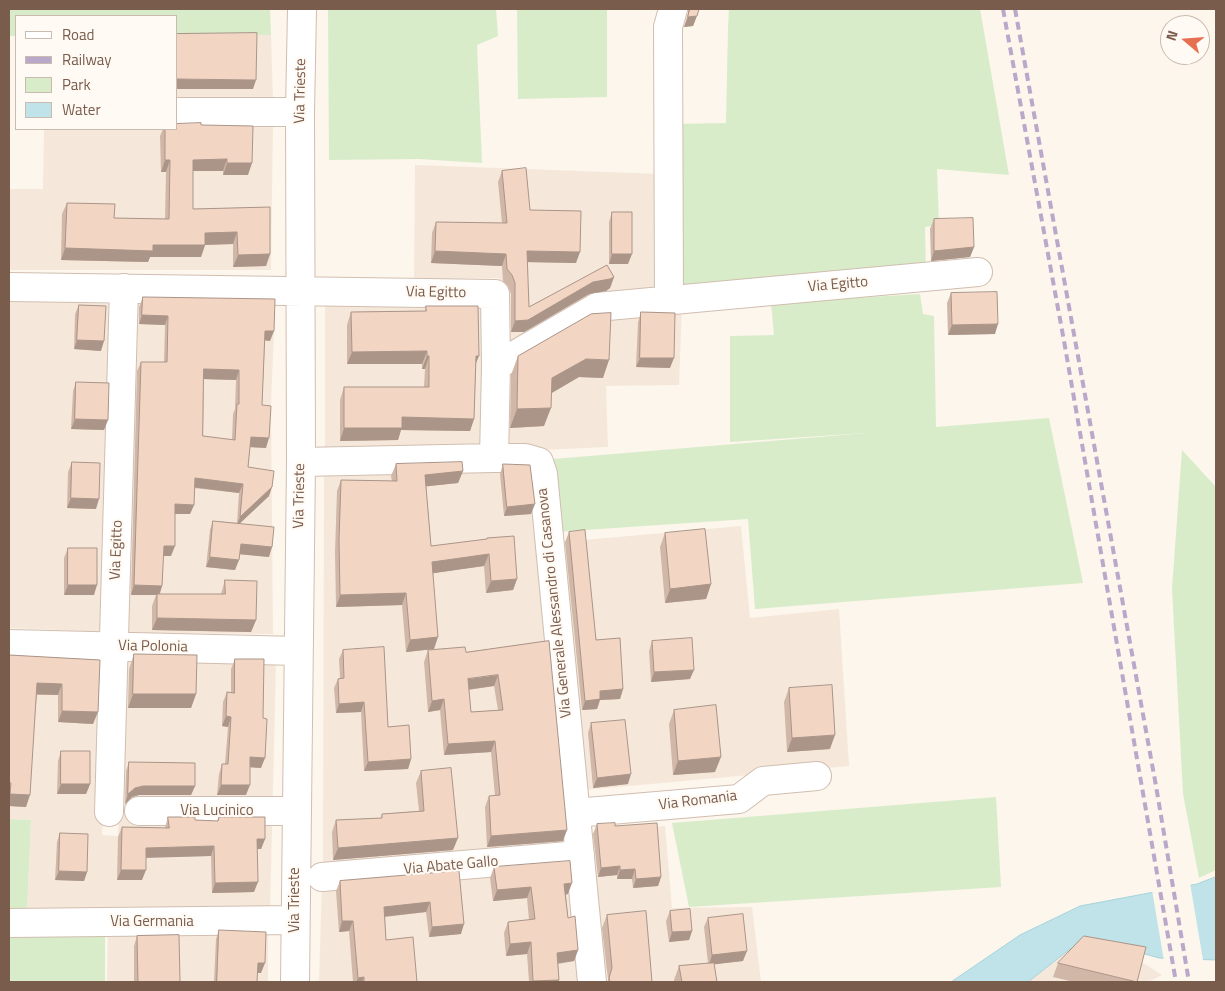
<!DOCTYPE html>
<html>
<head>
<meta charset="utf-8">
<style>
	body { margin:0 }
	#map { position:relative; width:1225px; height:991px; overflow:hidden; background:#fdf6ec; font-family:"Titillium Web",sans-serif }
	canvas { display:block }
	.frame { position:absolute; inset:0; border:10px solid #7a5c4d; pointer-events:none }
	.legend { position:absolute; left:15px; top:15px; width:162px; height:115px; box-sizing:border-box; background:#fffaf3; border:1px solid #cabbb1; margin:0; padding:6px 9px; list-style:none; font-size:15px; color:#7a5c4d }
	.legend li { display:flex; align-items:center; gap:10px; height:25px }
	.legend b { width:25px; border:1px solid #cabbb1 }
	.north { position:absolute; left:1160px; top:15px; width:50px; height:50px; box-sizing:border-box; background:#fffaf3; border:1px solid #cabbb1; border-radius:50%; rotate:288deg; font-size:14px; font-weight:700; line-height:20px; text-align:center; color:#7a5c4d }
	.north::after { content:''; display:block; margin:auto; width:18px; height:22px; background:#e76f51; clip-path:polygon(50% 0,100% 100%,50% 72%,0 100%) }
</style>
</head>
<body>
<div id="map">
<canvas width="1225" height="991"></canvas>
<div class="frame"></div>
<ul class="legend">
<li><b style="height:6px;background:#fff"></b>Road</li>
<li><b style="height:6px;background:#b9a8c9"></b>Railway</li>
<li><b style="height:14px;background:#d8ecc9"></b>Park</li>
<li><b style="height:14px;background:#bfe3e8"></b>Water</li>
</ul>
<div class="north">N</div>
</div>
<script>
const ctx = document.querySelector('canvas').getContext('2d');
ctx.lineJoin = 'round';
function fillPath(path, color) { ctx.fillStyle = color; ctx.fill(path, 'evenodd'); }
function trace(path, color, width, dash) { ctx.strokeStyle = color; ctx.lineWidth = width; ctx.lineCap = dash ? 'butt' : 'round'; ctx.setLineDash(dash || []); ctx.stroke(path); }
function label(font, color, halo, rows, align = 'center') {
  ctx.font = font + ' "Titillium Web",sans-serif'; ctx.lineWidth = 4.5; ctx.setLineDash([]); ctx.textBaseline = 'middle'; ctx.strokeStyle = halo; ctx.fillStyle = color; for (const [text, x, y, turn = 0] of rows) {
    ctx.save(); ctx.translate(x, y); ctx.rotate((+turn || 0) * Math.PI / 180); ctx.textAlign = isNaN(turn) ? turn : align; if (halo) ctx.strokeText(text, 0, 0); ctx.fillText(text, 0, 0); ctx.restore();
  }
}
fillPath(new Path2D(`
	M271 35 273 99H176V36Z
	M273 122 271 270H9V189H43L44 129H176Z
	M415 165 662 174 663 293 500 353 499 278 414 279Z
	M491 299 488 452 325 456V303Z
	M9 301 117 304 109 632 9 628Z
	M133 303 275 305 271 405 273 634 121 633Z
	M682 303 679 385 606 386 608 447 498 452 499 369 599 311Z
	M532 464 569 848 323 866 324 469Z
	M741 526 750 618 839 609 849 766 585 790 561 542Z
	M123 656 276 662 270 912H27L31 820 9 819V658L107 660 102 835 118 836Z
	M665 826 672 908 752 907 761 982H609L608 972 601 966 588 834Z
	M573 860 585 982H319L322 882Z
	M108 927 268 930V982H107Z
	M1091 942 1140 961 1162 975 1148 982H1028L1070 949Z`), '#f5e8da');
fillPath(new Path2D(`
	M9 9H270L271 35 176 36V16H16V36H9Z
	M328 9H496L498 36 477 45 482 163 419 159 329 160Z
	M517 9H607V97L518 99Z
	M729 9H980L1009 175 937 169 939 225 925 227 926 273 676 292V124L726 123 728 28Z
	M920 294 923 314 934 316 936 427 1049 418 1083 583 755 609 748 519 555 532 553 459 867 433 730 442V336L774 335 771 303Z
	M1182 450 1216 487V870L1199 878 1183 794 1172 589Z
	M996 797 1001 887 689 907 672 823Z
	M9 819 31 820 27 912H9Z
	M9 936H105V982H9Z`), '#d8ecc9');
const water = new Path2D(`
	M1216 877V960L1159 958 1138 952 1091 942 1070 949 1028 982H951L1020 935 1080 906 1197 884Z`);
fillPath(water, '#bfe3e8');
trace(water, '#a5d3da', 1);
fillPath(new Path2D(`
	M1190 883 1203 960 1186 962 1164 961 1152 890Z`), '#fdf6ec');
const minor = new Path2D(`
	M176 112H300
	M9 287 495 294 496 366 494 458
	M669 300 668 27 673 9
	M496 366 597 307 978 272
	M301 462 494 458H525L539 462 543 474 592 982
	M9 644 298 651
	M139 811H296
	M109 812 124 288
	M575 813 739 799 763 781 817 776
	M322 877 580 855
	M9 923 295 920
	M295 982 301 462 300 112 302 9`);
trace(minor, '#d1beb0', 30);
trace(minor, '#fff', 28);
trace(new Path2D(`
	M1003 9 1064 341 1176 982
	M1015 9 1156 786 1189 982`), '#b9a8c9', 4, [8, 5]);
fillPath(new Path2D(`
	M688 9H699L693 26 684 27 688 13Z
	M201 125 248 175H223V171H193V209L270 207V254L266 266 233 267V244L205 245 201 257H150L148 262 61 260 62 214 67 203 114 218 165 219 166 172H161L160 136 163 129Z
	M502 171 530 210 576 263 527 262 529 307 614 277 610 288 606 291 589 294 524 332H511V294L508 286 503 281 502 266 431 263 432 233 436 222 502 223 498 182Z
	M612 212 628 264H609V222Z
	M934 219 974 247 970 257 931 261 930 229Z
	M951 293 995 334 948 335 947 303Z
	M143 297 270 341 265 340 262 405 266 448 250 447 248 467 269 496 240 523 269 557 240 554 235 570 206 567 210 530 213 521 237 523 239 493 194 488V505L190 514H175L171 556H163L162 586 160 594H221L225 580 256 620 251 632 152 630V606L156 595H131L137 371 141 362H164L165 325 139 324V307ZM204 379 236 380 235 409 233 414 232 440 203 436Z
	M79 305 101 351 74 349 75 314Z
	M426 306 476 365 474 419 470 431 401 430 398 440 340 441V400L344 387H424L425 369H422V364H347V325L351 312 425 311Z
	M641 312 670 368 636 367 638 322Z
	M518 356 603 378 579 377 551 393 544 426 510 428 511 375Z
	M76 382 104 430 71 429 73 391Z
	M72 462 96 509 67 508 68 472Z
	M396 464 463 471 458 483 426 486 431 546 487 540V538L517 579 513 590 486 593 484 566 433 573 434 649 406 652 402 605 336 607 335 552 337 491 341 480 392 481 391 476Z
	M503 464 531 514 504 516 500 474Z
	M569 532 596 640 623 689 620 699 600 700 597 709 582 710 565 542Z
	M665 533 711 584 706 599 665 603 660 547Z
	M68 548 94 595H64V558Z
	M549 641 563 841 487 847 485 807 489 796H495L491 752 444 755 440 710 428 712 424 662 428 650 466 652ZM494 686 498 710 471 712 469 690Z
	M652 641 690 679 651 682 649 651Z
	M343 650 388 727 411 759 408 769 364 771 361 712 336 713 334 688 338 679 340 678 339 659Z
	M134 654 196 694 191 708H128L129 669Z
	M9 655 100 660 93 724 58 722V695H37L26 807 9 806Z
	M235 659 261 768 250 767 246 795H217L219 774 222 764H225L228 727 222 726 223 702 227 692 231 693V669Z
	M789 688 830 749 787 752 784 702Z
	M674 710 715 772 673 775 669 724Z
	M591 723 628 784 593 788 588 733Z
	M61 751 90 784 86 794H57L58 761Z
	M129 762 195 786 191 795H139L132 797 125 804 126 771Z
	M421 771 453 850 333 860 332 832 336 820 381 818 382 814 419 811 416 783Z
	M168 817 195 820 217 821 219 817 265 839 261 849H257L254 892 212 893 211 856 146 857 142 880H117L118 837 122 827 165 828Z
	M597 824 615 826 661 877 658 886 633 888 632 879H617V875L598 877 593 834Z
	M60 833 87 872 84 881 55 880 57 842Z
	M494 867 568 894 566 895 568 918 578 950 574 961 558 964 559 980 558 982H529L527 954 506 956 504 933 508 922 529 920 527 898 493 901 490 878Z
	M459 871 461 934 429 937 426 912 385 917 386 940 417 982H353L349 931 339 932 336 891 340 881Z
	M670 911 692 931 689 940 669 942 666 921Z
	M607 915 652 982H607L608 980 602 928Z
	M708 918 743 961 714 964 717 982H674V980L679 966 708 963 704 927Z
	M219 930 261 973H257V982H214L216 939Z
	M137 936 180 982H134V946Z
	M1058 963 1137 982H1074L1053 977Z`), '#d1b7a8');
fillPath(new Path2D(`
	M697 16 693 26 684 27 688 17Z
	M176 79 256 80 253 89H176Z
	M227 159 223 171H189L193 160Z
	M165 160H170L166 172H161Z
	M227 163H252L248 175H223Z
	M237 232 233 244 201 245 205 233Z
	M153 245H205L201 257H150L148 262 61 260 65 248Z
	M974 247 970 257 931 261 934 251Z
	M435 251 506 254 502 266 431 263Z
	M527 251 580 252 576 263 523 262Z
	M270 254 266 266 233 267 238 255Z
	M612 254H632L628 264H609Z
	M614 277 610 288 606 291 589 294 524 332H511L515 321 593 282Z
	M142 315 168 316 165 325 139 324Z
	M998 324 995 334 948 335 952 325Z
	M265 331H274L270 341 262 340Z
	M77 340 104 341 101 351 74 349Z
	M427 351 422 364H347L352 352Z
	M427 356H429L425 369H422Z
	M476 356H479L474 368Z
	M640 358H674L670 368 636 367Z
	M586 359 609 360 603 378 579 377 545 397 552 378Z
	M204 369 239 370 236 380 201 379Z
	M551 408 544 426 510 428 517 409Z
	M402 417 474 419 470 431 401 430 398 440 340 441 344 428Z
	M75 419 108 420 104 430 71 429Z
	M251 437 269 438 266 448 248 447Z
	M463 471 458 483 421 487 425 475Z
	M195 478 243 484 239 493 191 487Z
	M272 487 269 496 236 527 240 517Z
	M71 498 99 499 96 509 67 508Z
	M175 504 194 505 190 514H171Z
	M535 504 531 514 504 516 507 507Z
	M241 544 272 547 269 557 237 554Z
	M164 546H175L171 556H160Z
	M489 554 484 566 428 574 432 562Z
	M210 557 239 560 235 570 206 567Z
	M517 579 513 590 486 593 491 581Z
	M711 584 706 599 665 603 670 589Z
	M68 585H97L94 595H64Z
	M134 585 162 586 159 595 157 594 156 595H131Z
	M406 593 402 605 336 607 340 595Z
	M157 618 256 620 251 632 152 630Z
	M438 637 434 649 406 652 410 640Z
	M694 670 690 679 651 682 654 672Z
	M498 675 494 686 464 690 468 679Z
	M37 683 62 684 58 695 33 694Z
	M623 689 620 699 600 700 597 709 582 710 585 701 600 691Z
	M133 694H196L191 708H128Z
	M444 699 440 710 428 712 432 701Z
	M364 702 361 712 336 713 339 704Z
	M62 711 98 712 93 724 58 722Z
	M226 716 231 717 228 727 222 726Z
	M835 735 830 749 787 752 792 738Z
	M495 741 491 752 444 755 448 744Z
	M250 757 265 758 261 768 246 767Z
	M721 757 715 772 673 775 678 761Z
	M411 759 408 769 364 771 368 762Z
	M631 774 628 784 593 788 597 778Z
	M61 784H90L86 794H57Z
	M221 785H250L246 795H217Z
	M143 786H195L191 795H139L132 797 125 804 128 794 135 788Z
	M10 794 30 795 26 807 9 806V797Z
	M567 830 563 841 487 847 491 836Z
	M458 838 453 850 333 860 338 848Z
	M257 839H265L261 849H253Z
	M214 846 211 856 143 858 146 848Z
	M620 866 617 875 598 877 601 868Z
	M635 869 632 879H617L620 870Z
	M121 870H146L142 880H117Z
	M59 871 87 872 84 881 55 880Z
	M661 877 658 886 633 888 636 879Z
	M258 882 254 892 212 893 215 883Z
	M572 883 568 894 560 895 564 884Z
	M531 887 527 898 493 901 497 890Z
	M430 902 426 912 380 917 384 907Z
	M342 921H353L349 931 339 932Z
	M464 924 461 934 429 937 432 927Z
	M692 931 689 940 669 942 672 932Z
	M531 942 527 954 506 956 510 944Z
	M578 950 574 961 553 964 557 953Z
	M747 951 743 961 709 965 712 955Z
	M258 963H265L261 973H254Z
	M364 977 362 982H356L358 978Z
	M559 980 558 982H533V981Z`), '#aa9588');
const building = new Path2D(`
	M690 9H699L697 16 688 17Z
	M257 33 256 80 176 79V34Z
	M201 123V125L253 126 252 163H227V159L193 160V209L270 207V254L238 255 237 232 205 233V245H153V251L65 248 67 203 115 204 114 218 169 219 170 160H165V129H176V124Z
	M526 168 530 210 581 211 580 252 527 251 529 307 607 265 614 277 610 279 593 282 528 320 515 321V283L512 275 507 269 506 254 435 251 436 222 507 223 502 171Z
	M612 212H632V254H612Z
	M973 218 974 247 934 251V219Z
	M997 292 998 324 952 325 951 293Z
	M143 297 275 299 274 331H265L262 405 271 406 269 438 251 437 248 467 274 471 272 487 240 517 243 484 195 478 194 505 175 504V546H164L162 586 134 585 141 362H167L168 316 142 315ZM204 369 239 370V404H237L235 440 203 436Z
	M79 305 106 306 104 341 77 340Z
	M426 306H478L479 356H476L474 419 402 417V428H344V387H429V356H427V351L352 352 351 312 426 311Z
	M641 312 675 313 674 358H640Z
	M611 313 609 360 586 359 552 378 551 408 517 409 518 356 591 314Z
	M76 382 109 383 108 420 75 419Z
	M72 462 100 463 99 499 71 498Z
	M462 462 463 471 425 475 431 546 487 539V538L514 536 517 579 491 581 489 554 432 562 438 637 410 640 406 593 340 595 339 540 341 480 397 481 396 464Z
	M503 464 530 465 535 504 507 507Z
	M213 521 274 527 272 547 241 544 239 560 210 557Z
	M705 529 711 584 670 589 665 533Z
	M585 530 596 640 620 638 623 689 600 691V699L585 701 569 532Z
	M68 548H97V585H68Z
	M225 580 257 581 256 620 157 618V594H225Z
	M692 638 694 670 654 672 652 641Z
	M549 641 567 830 491 836 489 796 500 795 495 741 448 744 444 699 432 701 428 650 465 647 466 652ZM498 675 503 710 471 712 468 679Z
	M384 647 388 727 409 725 411 759 368 762 364 702 339 704 338 679 344 678 343 650Z
	M134 654 197 655 196 694H133Z
	M9 655 100 660 98 712 62 711V684L37 683 30 795 10 794 11 783H9Z
	M235 659H264L263 718 267 719 265 758 250 757V785H221L222 764H228L231 717 226 716 227 692 234 693Z
	M832 685 835 735 792 738 789 688Z
	M716 705 721 757 678 761 674 710Z
	M625 720 631 774 597 778 591 723Z
	M61 751H90V784H61Z
	M129 762 195 763V786H143L135 788 128 794Z
	M451 768 458 838 338 848 336 820 382 818V814L424 811 421 771Z
	M168 817H195V820L218 821 219 817H265V839H257L258 882 215 883 214 846 146 848V870H121L122 827 169 828Z
	M615 823V826L657 823 661 877 636 879 635 869 620 870V866L601 868 597 824Z
	M60 833 88 834 87 872 59 871Z
	M570 861 572 883 564 884 568 918 575 916 578 950 557 953 559 980 533 981 531 942 510 944 508 922 535 919 531 887 497 890 494 867Z
	M459 871 464 924 432 927 430 902 384 907 386 940 413 937 417 982H364V977L358 978 353 921H342L340 881Z
	M690 909 692 931 672 932 670 911Z
	M646 911 652 982H610L609 978 612 968 607 915Z
	M743 914 747 951 712 955 708 918Z
	M219 930 266 932 265 963H258L257 982H217Z
	M179 935 180 982H138L137 936Z
	M1084 936 1146 947 1137 982 1058 963Z
	M714 963 717 982H682L679 966Z`);
fillPath(building, '#f3d5c3');
trace(building, '#aa9588', 1);
label('15px', '#7a5c4d', '#fffaf3', [
	["Via Trieste",301,91,-89],
	["Via Egitto",838,285,-5],
	["Via Egitto",436,293,1],
	["Via Trieste",300,496,-89],
	["Via Egitto",117,550,-88],
	["Via Generale Alessandro di Casanova",555,603,-96],
	["Via Polonia",153,647,1],
	["Via Romania",698,801,-7],
	["Via Lucinico",217,811],
	["Via Abate Gallo",451,866,-5],
	["Via Trieste",295,900,-90],
	["Via Germania",152,922]
]);
</script>
</body>
</html>
